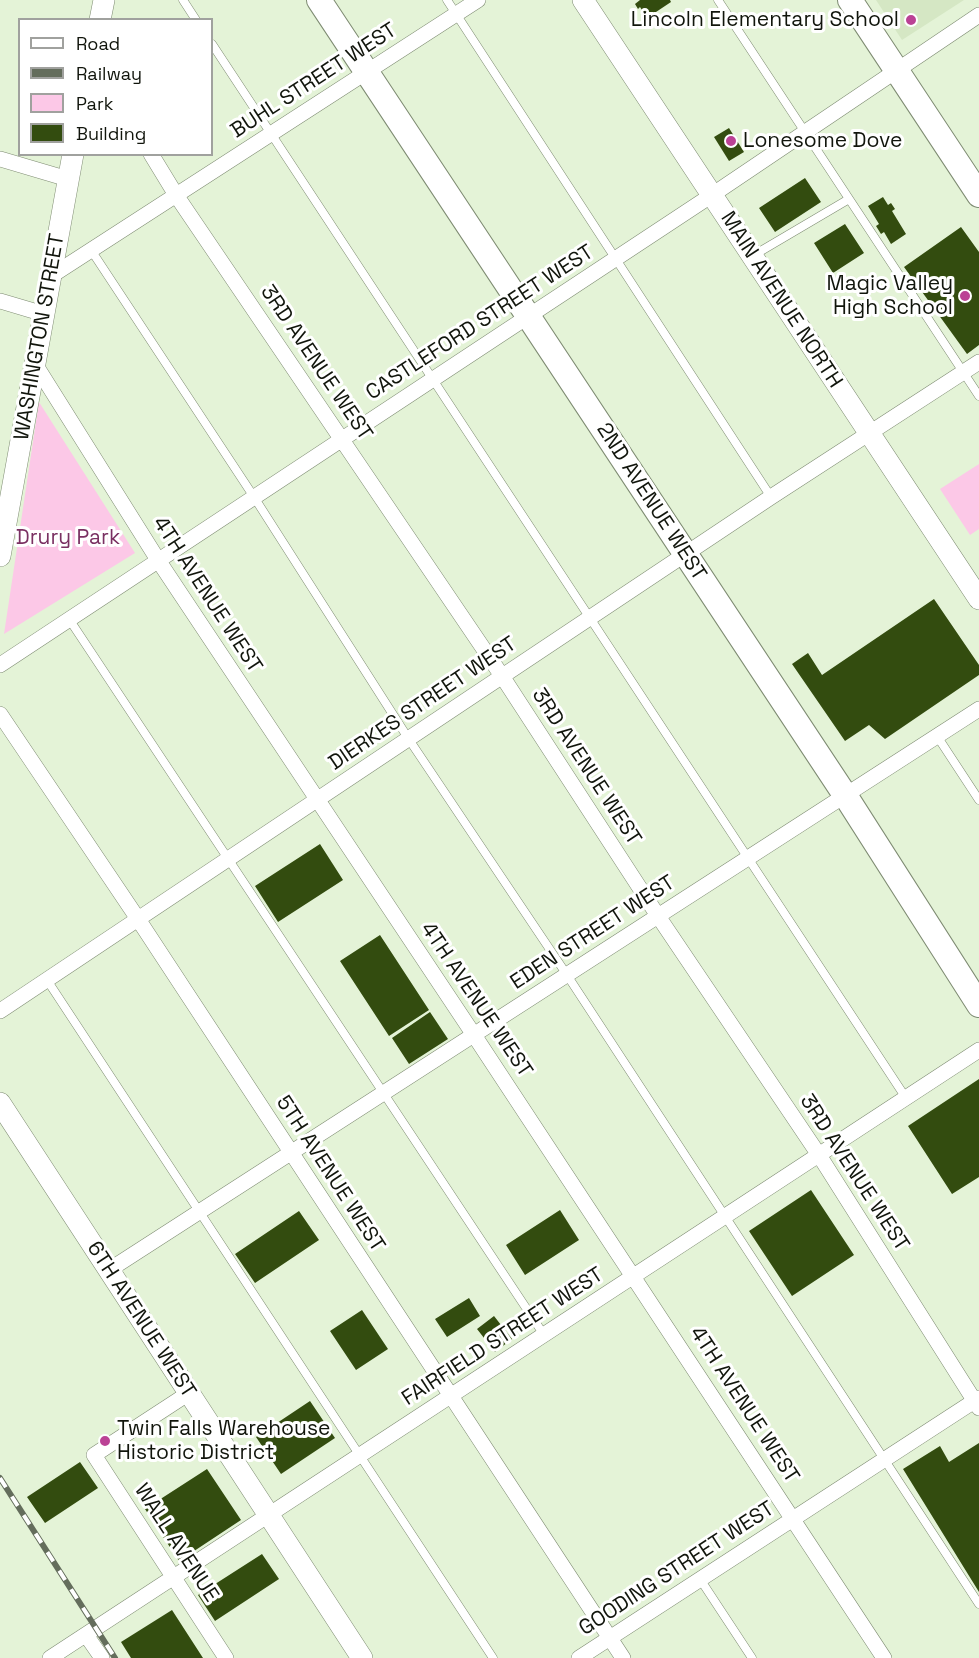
<!DOCTYPE html>
<html>
<head>
<meta charset="utf-8">
<style>
	body { margin:0 }
	#map { position:relative; width:979px; height:1658px; overflow:hidden; background:#e4f3d7; font-family:"Space Grotesk",sans-serif }
	canvas { display:block }
	.legend { position:absolute; left:18px; top:18px; width:195px; height:138px; box-sizing:border-box; background:#fff; border:2px solid #a0a19e; margin:0; padding:8px 10px; list-style:none; font-size:18px; color:#11150c }
	.legend li { display:flex; align-items:center; gap:12px; height:30px }
	.legend b { width:30px; border:2px solid #a0a19e }
</style>
</head>
<body>
<div id="map">
<canvas width="979" height="1658"></canvas>
<ul class="legend">
<li><b style="height:8px;background:#fff"></b>Road</li>
<li><b style="height:8px;background:#646d5c"></b>Railway</li>
<li><b style="height:16px;background:#fcc8e7"></b>Park</li>
<li><b style="height:16px;background:#334c0f"></b>Building</li>
</ul>
</div>
<script>
const ctx = document.querySelector('canvas').getContext('2d');
ctx.lineJoin = 'round';
function fillPath(path, color) { ctx.fillStyle = color; ctx.fill(path, 'evenodd'); }
function trace(path, color, width, dash) { ctx.strokeStyle = color; ctx.lineWidth = width; ctx.lineCap = dash ? 'butt' : 'round'; ctx.setLineDash(dash || []); ctx.stroke(path); }
function label(font, color, halo, rows, align = 'center') {
  ctx.font = font + ' "Space Grotesk",sans-serif'; ctx.lineWidth = 6; ctx.setLineDash([]); ctx.textBaseline = 'middle'; ctx.strokeStyle = halo; ctx.fillStyle = color; for (const [text, x, y, turn = 0] of rows) {
    ctx.save(); ctx.translate(x, y); ctx.rotate((+turn || 0) * Math.PI / 180); ctx.textAlign = isNaN(turn) ? turn : align; if (halo) ctx.strokeText(text, 0, 0); ctx.fillText(text, 0, 0); ctx.restore();
  }
}
fillPath(new Path2D(`
	M876 0H964L902 40Z`), '#d5e7c4');
fillPath(new Path2D(`
	M39 402 135 553 4 634Z
	M979 464V529L970 535 940 489Z`), '#fcc8e7');
fillPath(new Path2D(`
	M640 0H670L671 2 647 18 640 7 638 9 635 4Z
	M729 128 744 152 729 161 714 137Z
	M805 178 821 202 775 232 759 208Z
	M883 197 888 205 891 203 895 209 892 211 906 234 891 244 884 232 881 234 876 226 879 224 868 206Z
	M845 224 864 253 833 273 814 243Z
	M961 227 979 252V345L967 354 904 267Z
	M934 599 979 665V675L885 739 869 725 845 741 792 664 808 653 822 675Z
	M320 844 343 880 278 922 255 886Z
	M380 935 429 1010 389 1036 340 961Z
	M430 1012 448 1039 409 1064 392 1038Z
	M979 1079V1177L952 1194 908 1126Z
	M811 1190 854 1255 792 1296 749 1231Z
	M560 1210 579 1240 525 1275 506 1245Z
	M299 1211 319 1240 255 1283 235 1254Z
	M469 1298 480 1316 447 1337 435 1319Z
	M362 1310 388 1349 356 1370 330 1331Z
	M494 1316 512 1339 495 1352 477 1329Z
	M310 1401 335 1438 281 1474 256 1437Z
	M979 1443V1592L903 1469 940 1446 949 1462Z
	M80 1462 98 1488 45 1523 27 1497Z
	M207 1469 241 1520 179 1561 145 1509Z
	M262 1554 279 1579 215 1621 198 1595Z
	M172 1610 203 1658H131L121 1642Z`), '#334c0f');
const lane = new Path2D(`
	M183 0 196 20
	M447 0 771 497
	M718 0 979 396
	M212 44 906 1098
	M91 250 254 497 408 738 567 975 979 1604
	M754 255 849 199
	M69 619 544 1335
	M937 736 979 800
	M47 980 493 1658
	M700 1579 752 1658`);
const street = new Path2D(`
	M151 154 176 195 502 676 658 916 819 1155 979 1408
	M0 159 68 179
	M51 276 478 0
	M0 301 44 314
	M35 364 158 560 474 1035 884 1658
	M0 665 712 195 979 15
	M0 714 138 919 623 1658
	M0 1011 771 497 979 362
	M109 1270 979 709
	M189 1393 94 1455 226 1658
	M86 1635 102 1658
	M50 1658 979 1050
	M579 1658 979 1398`);
const secondary = new Path2D(`
	M583 0 979 599
	M100 20 104 0
	M0 556 73 154
	M0 1103 362 1658`);
const primary = new Path2D(`
	M319 0 845 795 979 1005
	M850 0 979 195`);
trace(lane, '#7e8b72', 9);
trace(street, '#7e8b72', 16);
trace(secondary, '#7e8b72', 22);
trace(primary, '#7e8b72', 26);
trace(lane, '#fff', 8);
trace(street, '#fff', 15);
trace(secondary, '#fff', 21);
trace(primary, '#fff', 24);
const rail = new Path2D(`
	M0 1478 115 1658`);
trace(rail, '#646d5c', 6);
trace(rail, '#fff', 4, [11]);
for (const [x, y, r, color] of [
	[911,20,6,"#bb4295"],
	[731,141,6,"#bb4295"],
	[965,296,6,"#bb4295"],
	[105,1441,6,"#bb4295"]
]) { const dot = new Path2D(); dot.arc(x, y, r, 0, 2 * Math.PI); ctx.fillStyle = color; ctx.fill(dot); trace(dot, '#fff', 2); }
label('21px', '#11150c', '#fff', [
	["Lincoln Elementary School",899,20],
	["Lonesome Dove",743,141,"left"],
	["Magic Valley",953,284],
	["High School",953,308],
	["Twin Falls Warehouse",117,1429,"left"],
	["Historic District",117,1453,"left"]
], 'right');
label('21px', '#11150c', '#fff', [
	["BUHL STREET WEST",314,81,-33],
	["MAIN AVENUE NORTH",781,300,57],
	["CASTLEFORD STREET WEST",480,323,-33],
	["WASHINGTON STREET",40,337,-80],
	["3RD AVENUE WEST",316,363,56],
	["2ND AVENUE WEST",651,502,57],
	["4TH AVENUE WEST",207,595,57],
	["DIERKES STREET WEST",423,704,-34],
	["3RD AVENUE WEST",586,767,57],
	["EDEN STREET WEST",593,933,-33],
	["4TH AVENUE WEST",476,1000,56],
	["3RD AVENUE WEST",854,1173,57],
	["5TH AVENUE WEST",330,1174,57],
	["6TH AVENUE WEST",141,1320,57],
	["FAIRFIELD STREET WEST",503,1337,-33],
	["4TH AVENUE WEST",744,1405,57],
	["WALL AVENUE",176,1543,57],
	["GOODING STREET WEST",677,1569,-33]
]);
label('21px', '#7a3062', '#fff', [
	["Drury Park",68,538]
]);
</script>
</body>
</html>
